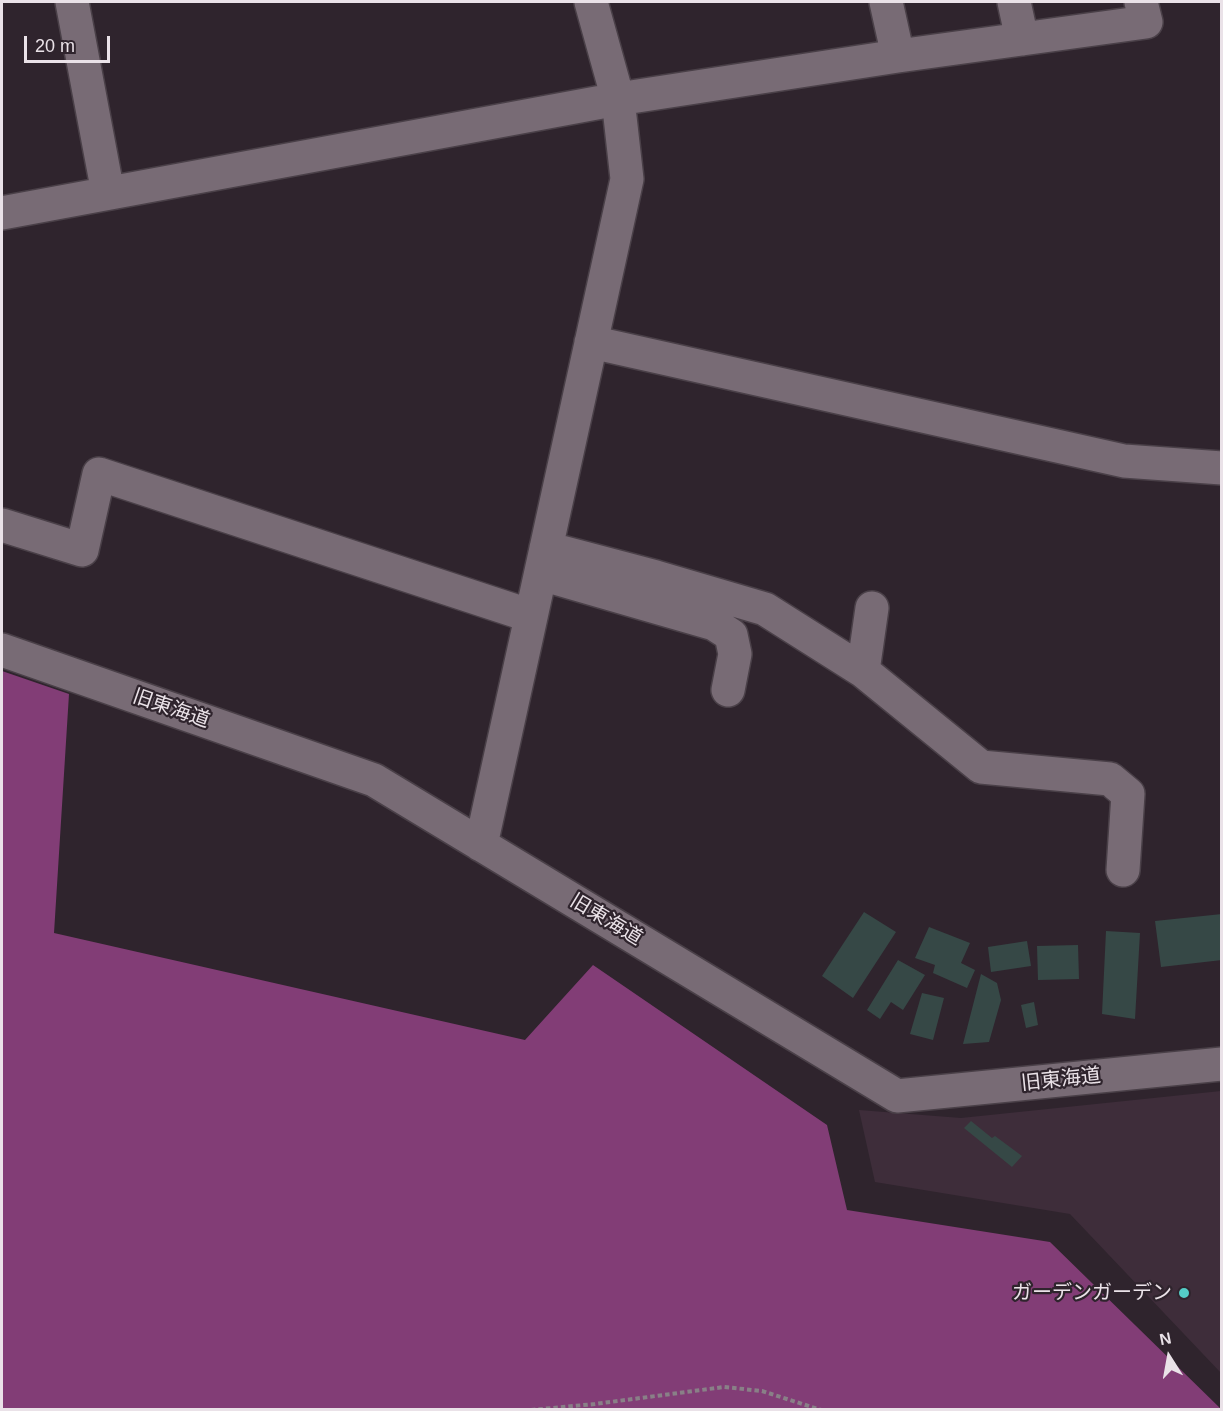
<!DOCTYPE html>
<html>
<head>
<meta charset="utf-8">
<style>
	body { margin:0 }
	#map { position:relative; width:1223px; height:1411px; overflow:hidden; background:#2f242d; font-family:Helvetica,sans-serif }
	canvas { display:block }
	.frame { position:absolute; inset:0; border:3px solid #eae2e8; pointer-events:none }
	.north { position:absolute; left:1139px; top:1327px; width:60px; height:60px; -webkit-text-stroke:4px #2f242d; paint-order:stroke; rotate:349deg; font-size:16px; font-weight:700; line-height:24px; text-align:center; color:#eae2e8 }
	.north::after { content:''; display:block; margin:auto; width:21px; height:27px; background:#eae2e8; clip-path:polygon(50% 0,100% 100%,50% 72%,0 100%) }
	.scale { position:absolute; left:24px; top:36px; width:86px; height:27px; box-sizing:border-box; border:3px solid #eae2e8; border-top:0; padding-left:8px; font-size:18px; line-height:21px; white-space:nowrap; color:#eae2e8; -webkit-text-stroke:4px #2f242d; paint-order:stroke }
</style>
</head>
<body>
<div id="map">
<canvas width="1223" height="1411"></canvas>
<div class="frame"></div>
<div class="north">N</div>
<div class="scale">20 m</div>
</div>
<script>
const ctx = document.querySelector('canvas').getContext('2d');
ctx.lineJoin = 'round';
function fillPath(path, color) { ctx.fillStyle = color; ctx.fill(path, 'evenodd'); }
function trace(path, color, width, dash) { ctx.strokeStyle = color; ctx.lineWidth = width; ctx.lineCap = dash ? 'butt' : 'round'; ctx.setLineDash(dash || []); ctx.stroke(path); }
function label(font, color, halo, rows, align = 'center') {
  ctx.font = font + ' Helvetica,"Noto Sans JP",sans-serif'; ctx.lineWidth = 4.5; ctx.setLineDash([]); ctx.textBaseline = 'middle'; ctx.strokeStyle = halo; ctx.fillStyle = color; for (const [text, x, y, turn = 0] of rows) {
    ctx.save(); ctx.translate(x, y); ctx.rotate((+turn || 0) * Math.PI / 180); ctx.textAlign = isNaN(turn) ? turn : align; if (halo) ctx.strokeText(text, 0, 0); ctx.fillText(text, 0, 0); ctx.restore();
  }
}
fillPath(new Path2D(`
	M1221 1091V1373L1070 1214 875 1182 859 1110 961 1118Z`), '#3e2d3a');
fillPath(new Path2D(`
	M2 671 69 694 54 933 525 1040 593 965 827 1125 847 1210 1050 1242 1221 1409H2Z`), '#823d76');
fillPath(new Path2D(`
	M864 912 896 932 853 998 822 976Z
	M1222 914V960L1161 967 1155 921Z
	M929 927 970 943 961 963 975 970 967 988 933 973 935 965 915 958Z
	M1106 931 1140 933 1135 1019 1102 1014Z
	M1027 941 1031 966 991 972 988 947Z
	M1078 945 1079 979 1038 980 1037 946Z
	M898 960 925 975 903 1010 891 1002 880 1019 867 1010Z
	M981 974 997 983 1001 1000 989 1042 963 1044Z
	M922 993 944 998 933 1040 910 1034Z
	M1034 1002 1038 1025 1026 1028 1021 1005Z
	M971 1121 992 1138 995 1136 1022 1156 1012 1167 964 1128Z`), '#364846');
const minor = new Path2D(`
	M72 2 108 193
	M886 2 898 56
	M1014 2 1022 39
	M2 213 618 99 898 56 1146 22 1141 2
	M591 342 1124 461 1222 468
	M2 525 82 550 99 474 531 616
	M546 548 656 577 765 609 863 671 981 767 1110 779 1128 794 1123 870
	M541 574 714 624 731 635 735 654 728 690
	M2 650 374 780 897 1096 1222 1064
	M863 671 872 608
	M481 845 627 179 618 99 591 2`);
trace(minor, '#4a4048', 36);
trace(new Path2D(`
	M531 1410 595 1404 724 1387 762 1391 821 1410`), '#898087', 4, [4.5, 3]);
trace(minor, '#786b75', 33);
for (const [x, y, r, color] of [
	[1184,1293,6,"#54cdc7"]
]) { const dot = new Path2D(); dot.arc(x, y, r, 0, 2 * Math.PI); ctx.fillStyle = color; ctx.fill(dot); trace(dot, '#2f242d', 2); }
label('20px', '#eae2e8', '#2f242d', [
	["旧東海道",171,709,19],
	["旧東海道",606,920,31],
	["旧東海道",1061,1080,-6]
]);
label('20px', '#eae2e8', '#2f242d', [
	["ガーデンガーデン",1172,1293]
], 'right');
</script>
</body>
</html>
